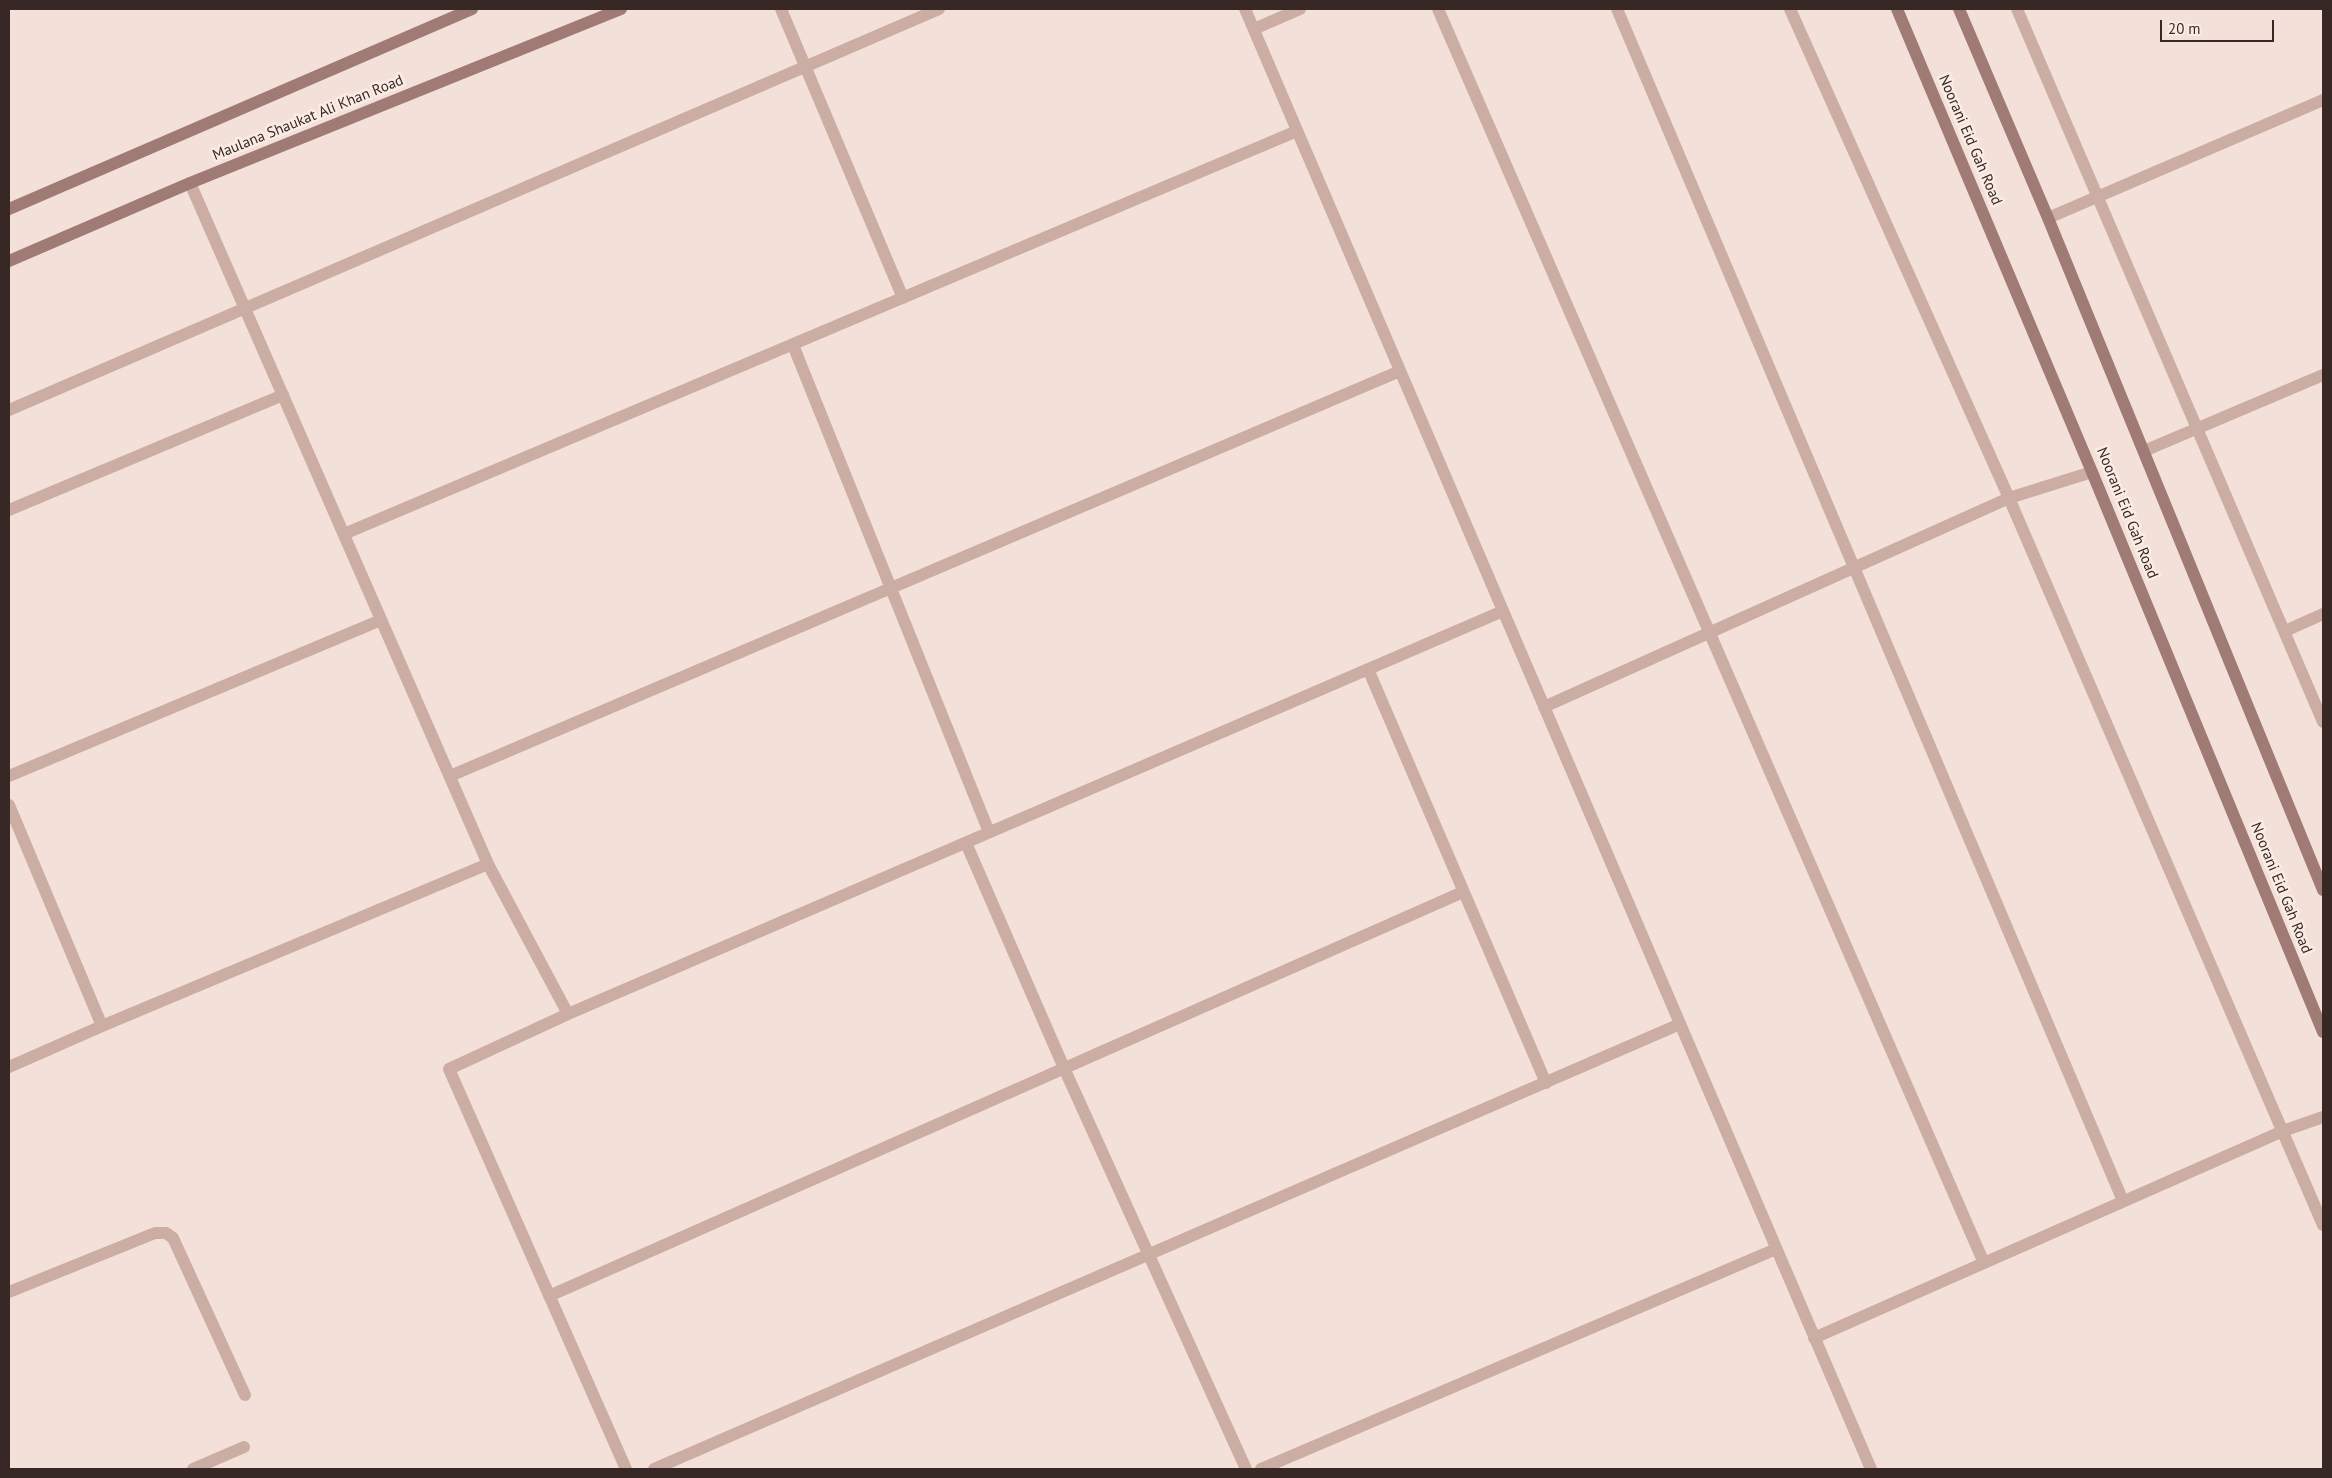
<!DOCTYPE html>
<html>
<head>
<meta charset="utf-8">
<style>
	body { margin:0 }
	#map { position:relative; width:2332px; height:1478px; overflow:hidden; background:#f3e1d9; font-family:"PT Sans",sans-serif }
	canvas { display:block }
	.frame { position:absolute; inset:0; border:10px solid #372826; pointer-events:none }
	.scale { position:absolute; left:2160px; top:20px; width:114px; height:22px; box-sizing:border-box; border:2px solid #372826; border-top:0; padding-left:6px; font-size:15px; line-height:18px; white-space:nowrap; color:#372826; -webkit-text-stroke:4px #faece5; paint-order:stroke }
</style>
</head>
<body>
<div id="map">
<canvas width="2332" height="1478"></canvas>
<div class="frame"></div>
<div class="scale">20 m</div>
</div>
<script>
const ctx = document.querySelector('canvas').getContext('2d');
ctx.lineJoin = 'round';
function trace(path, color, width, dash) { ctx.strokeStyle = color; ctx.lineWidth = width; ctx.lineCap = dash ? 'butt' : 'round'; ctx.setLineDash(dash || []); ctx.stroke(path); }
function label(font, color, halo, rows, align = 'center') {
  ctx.font = font + ' "PT Sans",sans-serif'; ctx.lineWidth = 5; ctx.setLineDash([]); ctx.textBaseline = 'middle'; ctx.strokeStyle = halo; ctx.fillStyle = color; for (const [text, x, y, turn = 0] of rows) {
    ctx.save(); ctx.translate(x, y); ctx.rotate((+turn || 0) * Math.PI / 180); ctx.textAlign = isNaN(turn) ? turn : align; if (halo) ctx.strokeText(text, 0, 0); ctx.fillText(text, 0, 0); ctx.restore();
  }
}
trace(new Path2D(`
	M1438 9 1984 1263
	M1617 9 2123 1201
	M1790 9 2009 498 2323 1225
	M2017 9 2323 722
	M1254 29 1300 9
	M9 510 283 395
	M1544 707 2009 498 2092 472`), '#ccada4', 12);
trace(new Path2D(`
	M781 9 903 298
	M1245 9 1871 1469
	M190 183 488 864 568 1014
	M2048 218 2323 100
	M793 345 989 832
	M9 410 939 9
	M2144 451 2323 375
	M344 534 1297 131
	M2285 631 2323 614
	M1368 669 1546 1083
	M9 776 381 620
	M450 776 1400 371
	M9 805 102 1026
	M966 843 1064 1068 1246 1469
	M9 1067 102 1026 488 864
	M9 1292 155 1233H166L173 1238 245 1395
	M549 1296 1463 892
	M1814 1338 2283 1131 2323 1117
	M193 1469 244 1447
	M626 1469 449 1069 568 1014 1503 611
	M654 1469 1680 1024
	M1261 1469 1776 1249`), '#ccada4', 12);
trace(new Path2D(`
	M1897 9 2092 472 2323 1032
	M1959 9 2048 218 2323 890
	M9 209 472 9
	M9 261 190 183 621 9`), '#a07b75', 12);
label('15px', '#372826', '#faece5', [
	["Maulana Shaukat Ali Khan Road",308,118,-22],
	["Noorani Eid Gah Road",1970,140,67],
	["Noorani Eid Gah Road",2127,513,68],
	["Noorani Eid Gah Road",2281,888,68]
]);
</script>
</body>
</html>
